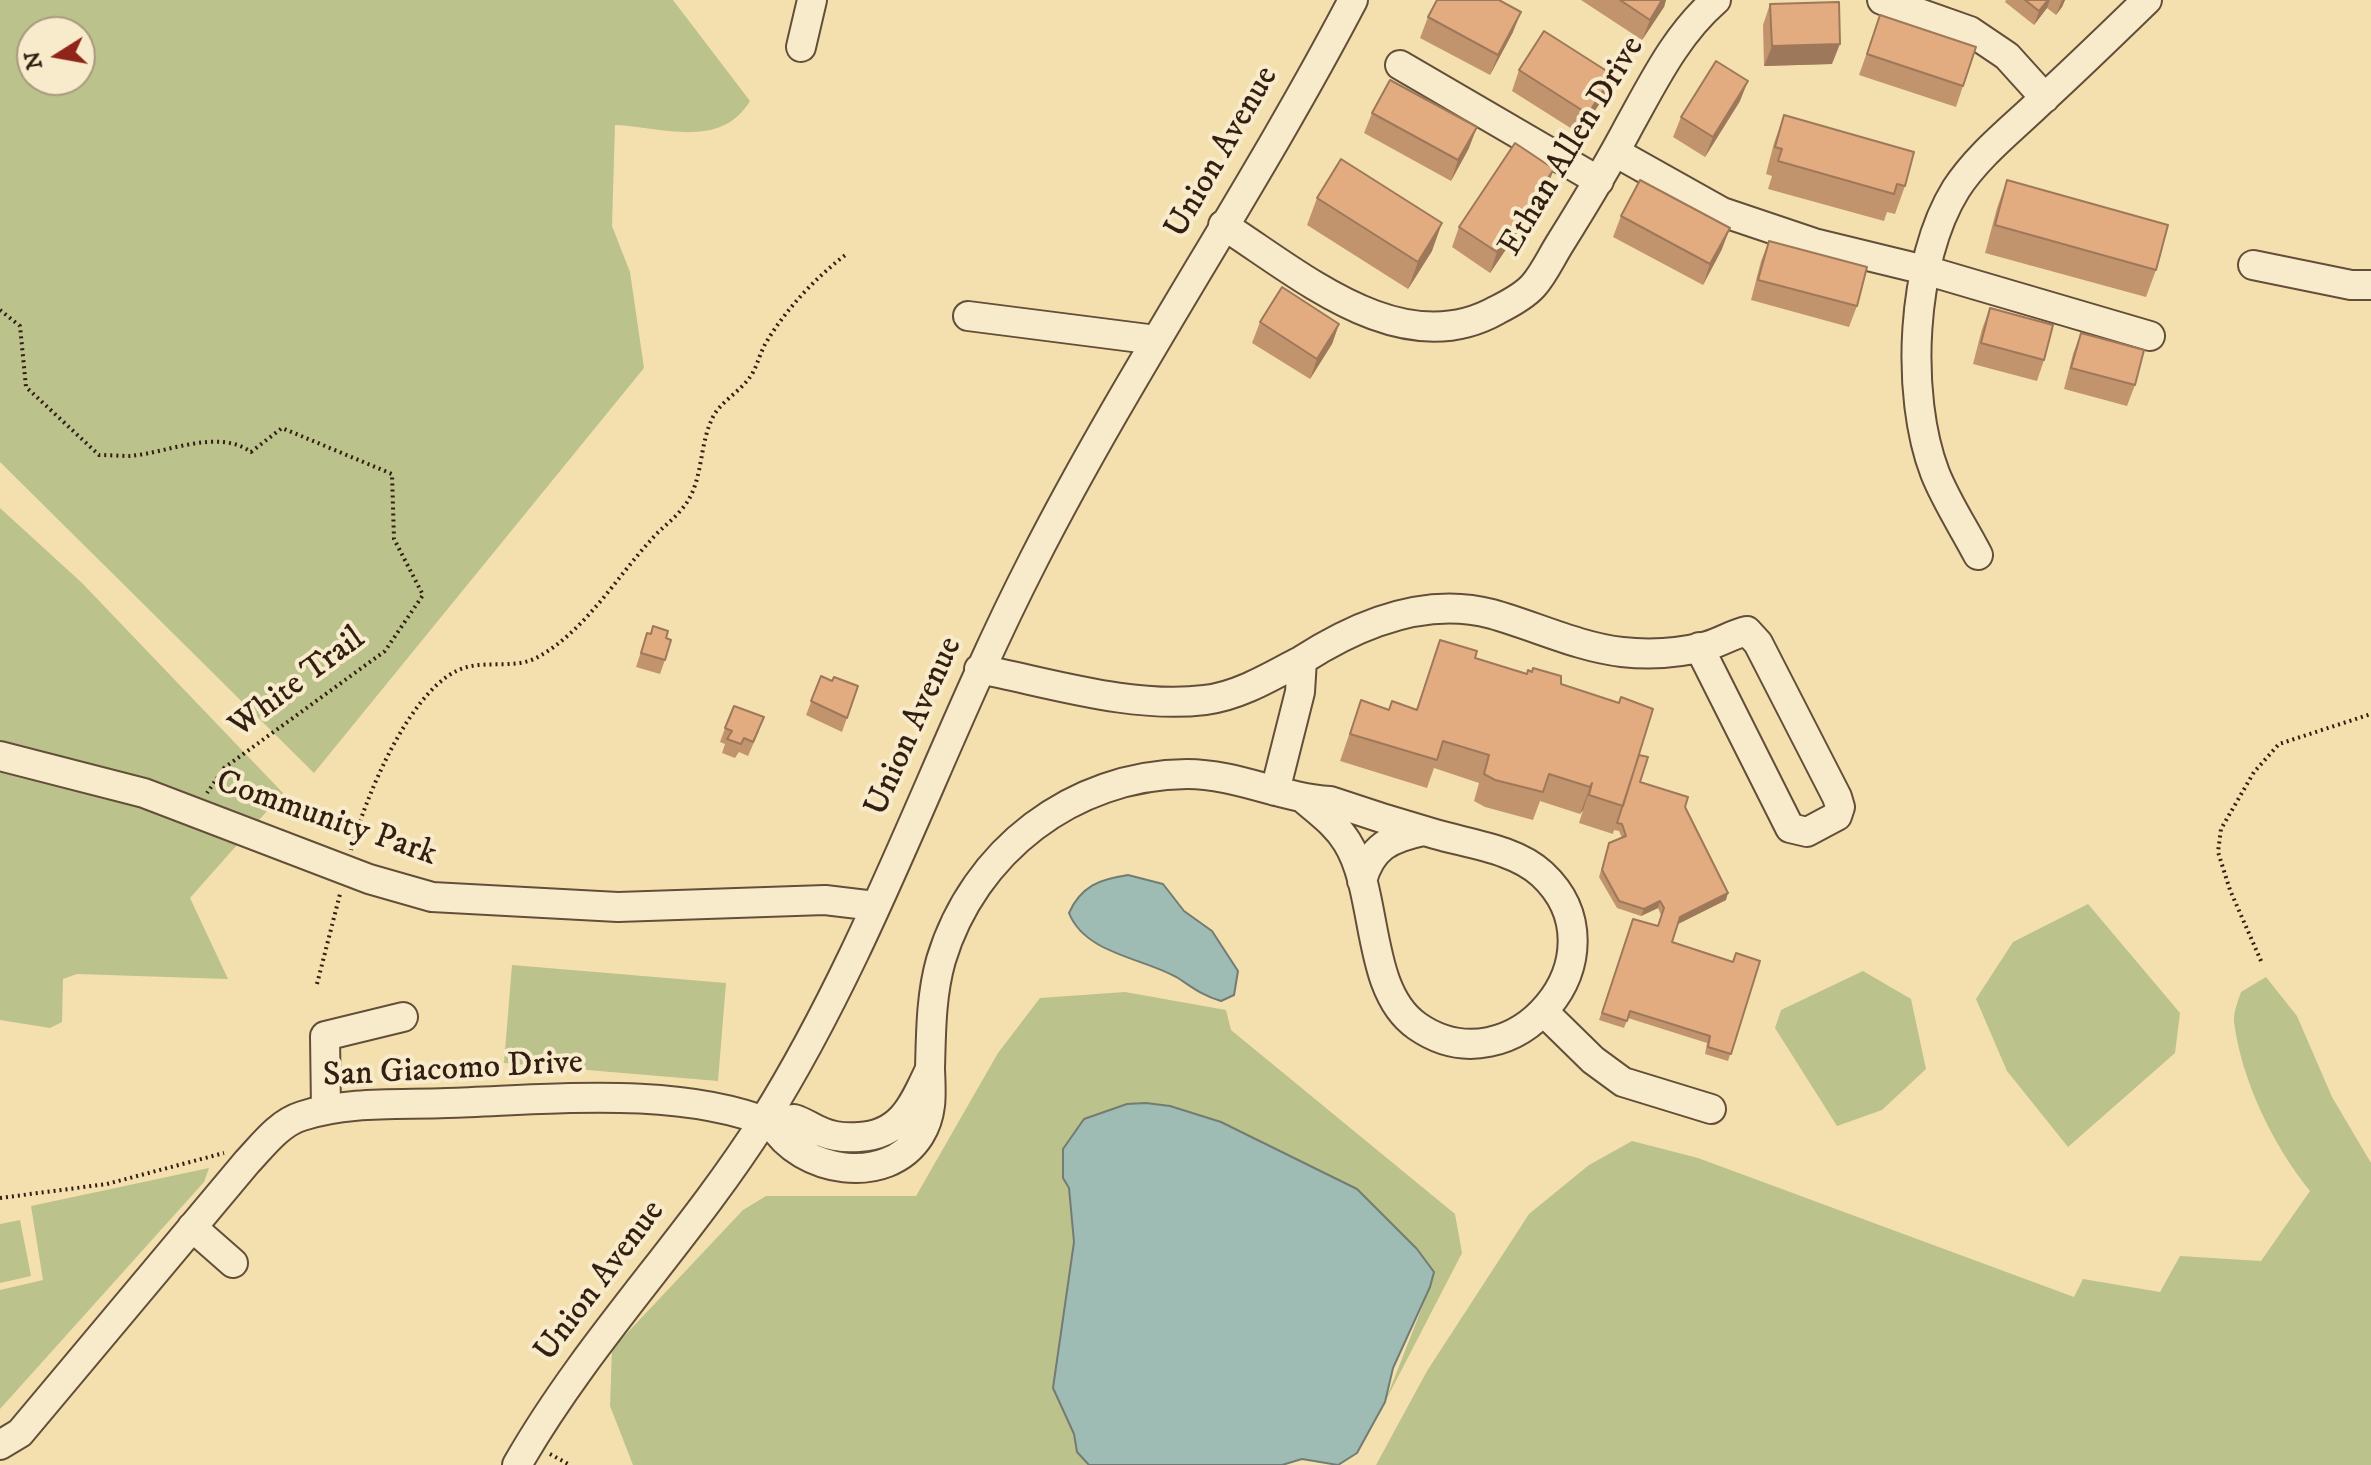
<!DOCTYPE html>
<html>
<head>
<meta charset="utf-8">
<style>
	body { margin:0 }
	#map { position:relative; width:2371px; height:1465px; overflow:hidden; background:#f4e0af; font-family:"IM FELL DW Pica",serif }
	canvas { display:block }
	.north { position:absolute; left:16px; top:16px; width:80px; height:80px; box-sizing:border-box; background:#f8ebcb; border:2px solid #a99981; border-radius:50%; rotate:259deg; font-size:22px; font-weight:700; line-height:32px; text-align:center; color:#331e12 }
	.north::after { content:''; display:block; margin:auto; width:28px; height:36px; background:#8f2418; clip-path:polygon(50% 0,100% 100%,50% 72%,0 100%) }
</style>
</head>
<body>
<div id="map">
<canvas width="2371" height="1465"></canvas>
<div class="north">N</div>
</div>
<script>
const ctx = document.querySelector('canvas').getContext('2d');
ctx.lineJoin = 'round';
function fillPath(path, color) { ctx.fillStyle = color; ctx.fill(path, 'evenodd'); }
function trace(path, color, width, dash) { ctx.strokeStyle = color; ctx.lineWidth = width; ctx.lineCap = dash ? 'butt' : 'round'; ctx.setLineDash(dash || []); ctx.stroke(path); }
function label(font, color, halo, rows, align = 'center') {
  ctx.font = font + ' "IM FELL DW Pica",serif'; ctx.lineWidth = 8; ctx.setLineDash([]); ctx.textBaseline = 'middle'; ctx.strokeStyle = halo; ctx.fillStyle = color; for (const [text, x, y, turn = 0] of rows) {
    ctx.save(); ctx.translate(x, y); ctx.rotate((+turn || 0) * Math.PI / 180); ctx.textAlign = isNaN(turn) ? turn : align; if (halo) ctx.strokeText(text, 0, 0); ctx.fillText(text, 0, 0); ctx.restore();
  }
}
fillPath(new Path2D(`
	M0 0H673L750 101C720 150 663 127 615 125L612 226 630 272 644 368 314 773 0 462ZM32 32H80V80H32Z
	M0 508 82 583 283 793 190 898 228 979 77 974 63 979 62 1022 50 1028 0 1020Z
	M2088 904 2180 1013 2175 1053 2068 1147 2007 1071 1976 999 2013 942Z
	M512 965 726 983 718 1081 504 1063Z
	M1863 971 1911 999 1926 1069 1882 1110 1837 1126 1775 1028 1781 1010Z
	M2266 977 2297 1016 2332 1097 2371 1163V1465H1376L1427 1371 1529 1214 1589 1165 1632 1141 1698 1158 2074 1297 2083 1279 2160 1292 2180 1256 2261 1261 2310 1191C2273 1145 2242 1082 2234 1022 2233 1013 2238 1001 2241 992Z
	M1125 992 1226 1010 1231 1030 1455 1214 1462 1253 1385 1402 1430 1287 1417 1249 1357 1189 1221 1122 1063 1178 1069 1187 1074 1242 1053 1388 1074 1434 1077 1452 1089 1465H633L610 1406 612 1349 743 1210 766 1196H916L998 1053 1040 998Z
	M209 1168 204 1182 0 1409V1290L43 1280 31 1206Z
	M20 1220 31 1276 0 1283V1224Z`), '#bbc28b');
const water = new Path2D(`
	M1128 875 1163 884 1184 911 1212 931 1238 971 1234 995 1221 1001C1203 996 1193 988 1178 978 1144 958 1085 954 1069 913 1081 886 1100 879 1128 875Z
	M1146 1103 1170 1106 1221 1122 1357 1189 1417 1249 1434 1272 1430 1287 1393 1368 1385 1402 1357 1453 1338 1465 1302 1459 1282 1465H1089L1077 1452 1074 1434 1053 1388 1074 1242 1069 1188 1063 1178V1149L1084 1119 1127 1104Z`);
fillPath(water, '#9ebbb4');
trace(water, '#737c73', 2);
const minor = new Path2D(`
	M1882 0 1970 31 2007 56 2045 98
	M801 47 812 0
	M1400 65 1599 181
	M1615 152 1722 212 1814 243 1925 270 2150 336
	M1223 225C1301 275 1402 364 1497 310 1509 304 1524 296 1533 286 1543 275 1551 258 1559 245 1584 205 1608 166 1630 124 1655 79 1677 34 1716 0
	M2253 265 2351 285H2371
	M968 316 1156 340
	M1978 555C1964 528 1946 501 1935 473 1905 395 1911 261 1956 189 1978 155 2012 129 2041 101 2077 68 2112 34 2147 0
	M979 669C1051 683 1132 709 1205 700 1239 696 1272 676 1302 660
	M0 756 144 793 369 879 432 897 618 907 825 900 875 906
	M1275 791 1300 692 1302 660C1358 624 1425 596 1492 614 1535 626 1578 647 1622 652 1650 655 1680 653 1707 646 1721 642 1733 634 1747 631L1758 643 1837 797 1840 807 1837 816 1807 832 1790 828 1699 647
	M1362 881C1371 847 1390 838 1423 831
	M1544 1012 1593 1060 1623 1082 1711 1109
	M930 1069C931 1032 931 995 941 960 974 851 1073 775 1187 774 1236 774 1282 798 1330 801 1365 813 1400 824 1435 834 1469 844 1515 849 1542 874 1629 955 1513 1093 1417 1026 1365 990 1379 893 1347 842 1336 824 1320 813 1304 799
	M930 1069C931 1093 933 1114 920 1135 887 1188 800 1172 772 1124L794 1119C804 1122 812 1128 822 1132 834 1137 847 1138 859 1137 902 1135 914 1103 930 1069Z
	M326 1109 325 1036 403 1017
	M192 1227 233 1263
	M0 1445 20 1433 247 1162C263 1145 279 1123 302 1116 348 1101 400 1105 447 1103 548 1100 677 1085 772 1124
	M517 1465C587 1342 688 1240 764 1120 874 944 939 744 1033 561 1131 369 1253 191 1353 0`);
trace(minor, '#634e39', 32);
trace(new Path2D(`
	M0 310 20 326 26 387 99 455C109 455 120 456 130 456 167 453 218 428 251 452L282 428 392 474 394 539 423 595 385 651 224 768 207 793
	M351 850C365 799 412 681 467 667 489 661 517 669 538 657 585 631 616 578 651 540 660 529 672 521 681 510 704 485 698 448 712 419 720 401 741 392 752 374 758 364 760 352 767 341 787 308 817 276 848 253
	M2261 961 2230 890 2218 852 2221 829 2254 772 2279 744 2371 714
	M317 984 340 894
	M0 1198 107 1184 224 1153
	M550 1454 570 1465`), '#331e12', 4, [2, 4]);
trace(minor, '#f8ebcb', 28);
fillPath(new Path2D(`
	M1581 0H1666L1664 7 1642 40Z
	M2006 0H2065L2062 7 2056 15 2047 8 2034 25 2005 2Z
	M1770 4 1832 64 1764 66 1763 25Z
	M1880 15 1963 86 1956 107 1859 75Z
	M1428 17 1513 32 1490 75 1420 38Z
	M1519 70 1605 95 1580 134 1512 91Z
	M1740 101 1705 157 1673 137 1681 117Z
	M1372 113 1469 148 1451 181 1364 133Z
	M1784 115 1905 186 1895 214 1887 212 1884 221 1768 189 1772 176 1766 174 1774 143Z
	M2007 180 2156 270 2146 297 1985 253 1997 208Z
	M1546 190 1490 273 1452 247 1459 227Z
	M1317 198 1432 251 1408 289 1307 225Z
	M1621 216 1722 249 1703 285 1613 237Z
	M1769 241 1857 306 1849 327 1751 300 1761 261Z
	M1990 308 2044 360 2037 381 1973 364 1982 329Z
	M1260 322 1339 324 1332 344 1310 379 1252 343Z
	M2081 333 2135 385 2127 406 2064 389 2073 354Z
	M653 626 666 638 665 660 660 674 636 667 647 633 650 634Z
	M1440 640 1475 658 1527 674 1532 672 1533 668 1561 684 1639 755 1640 782 1685 807 1726 900 1678 924 1672 942 1733 962 1760 961 1728 1061 1705 1054 1707 1043 1628 1018 1624 1028 1599 1020 1633 919 1658 926 1661 915 1658 908 1641 916 1617 908 1599 877 1609 843 1622 838 1619 831 1614 830 1613 834 1579 823 1583 810 1580 814 1540 801 1533 820 1485 807 1474 801 1479 783 1434 768 1427 788 1340 761 1361 700 1389 709 1392 701 1416 710Z
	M821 676 832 681 858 686 842 732 806 715Z
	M725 728 759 731 748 756 739 752 735 758 722 753 725 744 720 742Z`), '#c2946e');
fillPath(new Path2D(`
	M1662 0H1666L1664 7 1642 40 1650 20Z
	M2048 0H2050L2047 8 2034 25 2039 11Z
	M2062 0H2065L2062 7 2056 15Z
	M1521 12 1513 32 1490 75 1498 55Z
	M1840 44 1832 64 1764 66 1772 46Z
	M1613 75 1605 95 1580 134 1588 114Z
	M1748 81 1740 101 1705 157 1713 137Z
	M1477 127 1469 148 1451 181 1458 160Z
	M1554 169 1546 190 1490 273 1497 252Z
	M1442 223 1432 251 1408 289 1418 262Z
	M1730 228 1722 249 1703 285 1710 264Z
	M1339 324 1332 344 1310 379 1317 359Z
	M1592 783 1583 810 1580 814 1590 787Z
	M1728 893 1726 900 1678 924 1680 917Z
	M1660 901 1658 908 1641 916 1644 909Z`), '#9e785a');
const building = new Path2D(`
	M1437 0H1499L1521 12 1498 55 1428 17Z
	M1620 0H1662L1650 20Z
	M2025 0H2048L2039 11Z
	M1839 2 1840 44 1772 46 1770 4Z
	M1880 15 1976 47 1963 86 1867 54Z
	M1544 31 1613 75 1588 114 1519 70Z
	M1716 61 1748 81 1713 137 1681 117Z
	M1390 80 1477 127 1458 160 1372 113Z
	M1784 115 1914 152 1905 186 1897 184 1894 194 1778 161 1782 149 1775 147Z
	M1515 143 1554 169 1497 252 1459 227Z
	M1341 159 1442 223 1418 262 1317 198Z
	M1640 180 1730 228 1710 264 1621 216Z
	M2007 180 2168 225 2156 270 1995 225Z
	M1769 241 1867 267 1857 306 1758 280Z
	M1282 287 1339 324 1317 359 1260 322Z
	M1990 308 2053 325 2044 360 1981 343Z
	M2081 333 2144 350 2135 385 2071 368Z
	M653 626 668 631 666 638 671 640 665 660 641 653 647 633 651 634Z
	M1440 640 1477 651 1475 658 1527 674 1528 670 1532 672 1533 668 1561 676V684L1619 703 1621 697 1653 709 1623 806 1589 795 1592 783 1590 787 1549 774 1543 792 1495 780 1484 774 1489 755 1443 741 1437 760 1350 734 1361 700 1389 710 1392 701 1417 710Z
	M821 676 832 681 834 677 858 686 847 718 811 701Z
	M734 706 764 717 753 742 744 738 741 744 727 739 732 731 725 728Z
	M1639 755 1648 757 1640 782 1688 797 1685 807 1728 893 1680 917 1672 942 1733 962 1736 953 1760 961 1731 1054 1708 1047 1710 1036 1630 1011 1627 1021 1602 1013 1633 919 1658 926 1664 908 1660 901 1644 909 1619 901 1602 870 1609 843 1626 836 1622 824 1617 823Z`);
fillPath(building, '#e2ac80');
trace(building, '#9e785a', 2);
label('34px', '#331e12', '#f8ebcb', [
	["Ethan Allen Drive",1573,147,-59],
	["Union Avenue",1223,153,-60],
	["White Trail",298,684,-37],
	["Union Avenue",915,727,-66],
	["Community Park",326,820,19],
	["San Giacomo Drive",453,1071,-3],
	["Union Avenue",601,1282,-53]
]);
</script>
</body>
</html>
